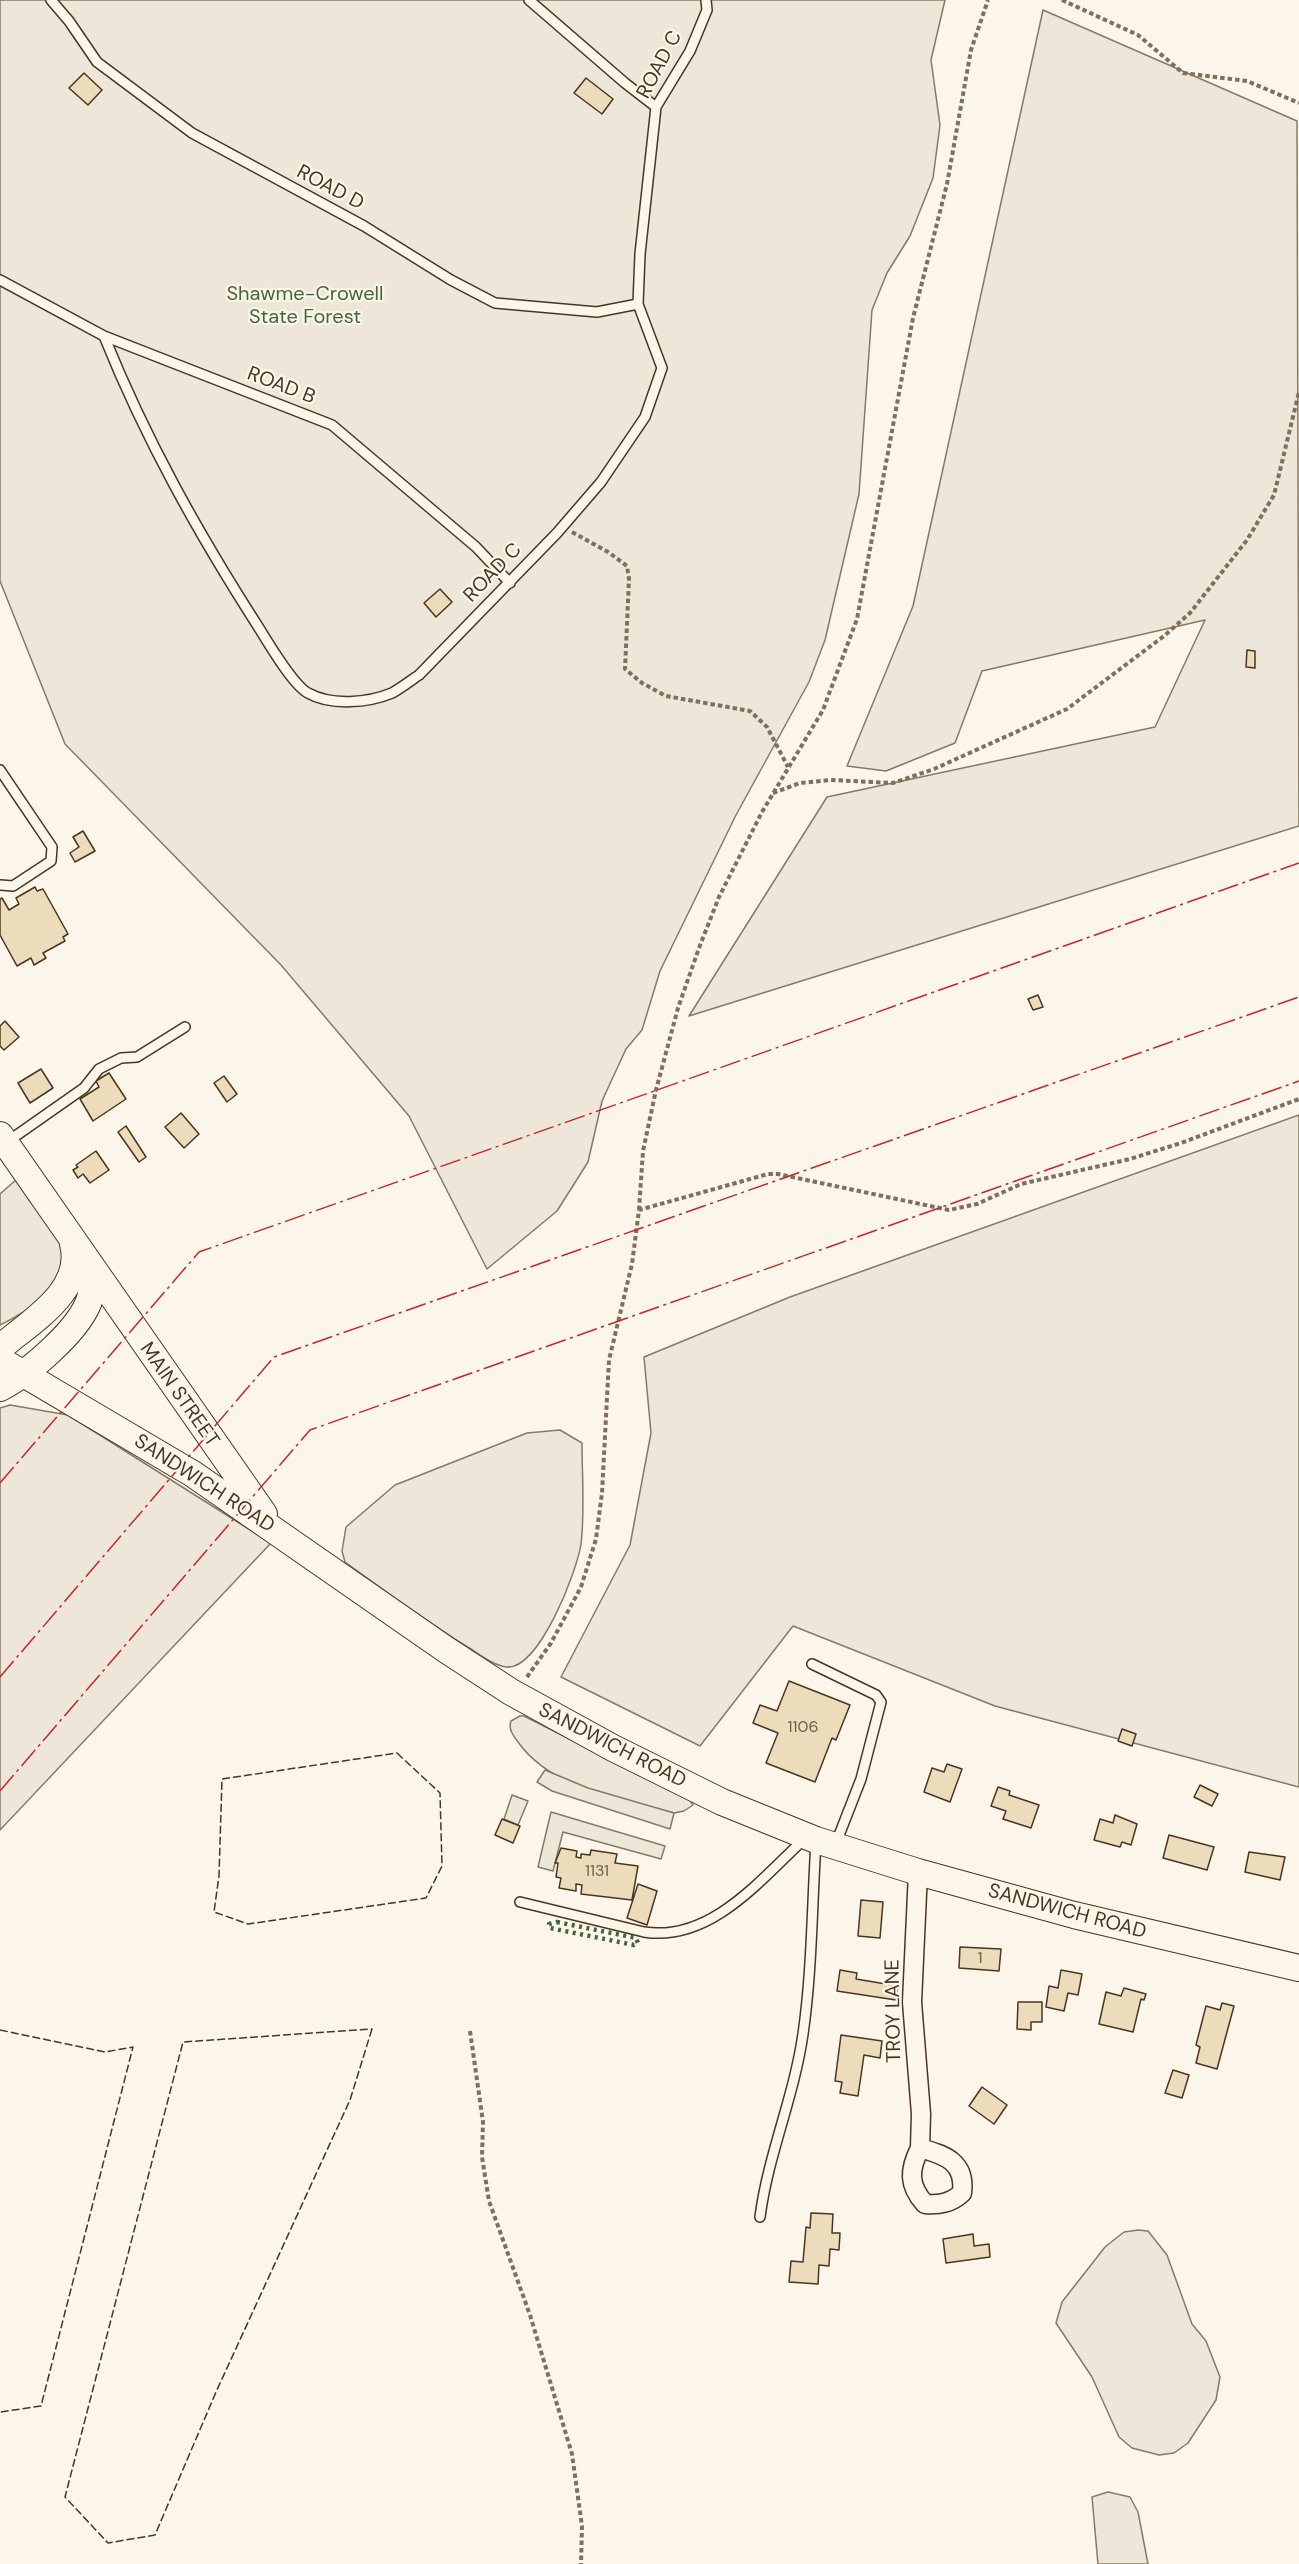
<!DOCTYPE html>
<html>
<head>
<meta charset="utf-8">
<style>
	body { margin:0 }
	canvas { display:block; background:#fbf6e9 }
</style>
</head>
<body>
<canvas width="1299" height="2564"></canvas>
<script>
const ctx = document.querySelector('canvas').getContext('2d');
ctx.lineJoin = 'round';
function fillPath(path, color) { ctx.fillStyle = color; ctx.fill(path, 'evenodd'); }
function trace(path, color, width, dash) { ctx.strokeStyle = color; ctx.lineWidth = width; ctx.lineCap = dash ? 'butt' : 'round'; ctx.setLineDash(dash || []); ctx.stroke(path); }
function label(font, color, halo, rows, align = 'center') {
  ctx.font = font + ' "DM Sans",sans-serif'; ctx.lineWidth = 4.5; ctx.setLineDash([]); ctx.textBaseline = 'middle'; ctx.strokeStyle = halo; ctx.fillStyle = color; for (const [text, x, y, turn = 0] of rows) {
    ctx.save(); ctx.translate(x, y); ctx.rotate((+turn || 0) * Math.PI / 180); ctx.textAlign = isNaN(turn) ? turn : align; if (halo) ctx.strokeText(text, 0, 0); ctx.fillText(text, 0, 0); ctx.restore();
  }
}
const green = new Path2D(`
	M0 0H945L931 60 940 125 933 178 910 236 887 273 872 310 859 494 825 640 809 682 736 815 660 971 642 1030 626 1049 602 1101 588 1162 557 1211 487 1269 409 1116 281 965 65 744 0 581Z
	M1043 10 1297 121 1299 826 689 1016 827 797 1155 727 1205 620 982 671 955 743 886 771 847 766 913 606Z
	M1299 1115V1787L995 1706 793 1626 700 1746 561 1677 630 1545 651 1433 644 1357 790 1297Z
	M17 1179C26 1193 62 1240 64 1253 69 1286 25 1313 0 1325V1194Z
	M10 1405 68 1415 271 1543 0 1830V1408Z
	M560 1430 582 1443C582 1476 585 1512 581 1544 577 1571 539 1671 506 1667 492 1665 478 1653 466 1646 425 1620 385 1591 345 1562L342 1551 346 1527 395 1485 527 1433Z
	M520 1716H524L690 1800 693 1805 684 1811 674 1813C621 1798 552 1790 518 1742 513 1735 508 1729 511 1721Z
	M1138 2230 1148 2231 1167 2255 1192 2324 1206 2341 1220 2377 1216 2400 1188 2443 1174 2453 1159 2455 1132 2448 1119 2437 1092 2377 1056 2323 1062 2302 1105 2247 1124 2232Z
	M1108 2492 1130 2497 1138 2512 1148 2564H1098L1092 2497Z`);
fillPath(green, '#ede6d9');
trace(green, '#887966', 1.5);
const parking = new Path2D(`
	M545 1770 588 1788 674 1813 670 1829 552 1791 537 1782Z
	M512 1795 528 1801 518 1825 504 1819Z
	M551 1812 665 1846 661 1859 563 1832 553 1871 538 1867Z`);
fillPath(parking, '#ede7d9');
trace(parking, '#887966', 1.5);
const building = new Path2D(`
	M84 73 102 90 88 105 69 88Z
	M586 78 613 99 602 114 574 93Z
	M440 589 452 602 436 617 424 603Z
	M1247 650 1255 651V668L1246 667Z
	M83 831 95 851 75 862 70 853 79 847 73 837Z
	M35 887 37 891 43 889 68 934 63 937 65 941 43 953 46 958 34 965 31 958 17 966 0 935V899L2 898 9 910 19 904 16 898Z
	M1038 995 1043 1007 1033 1010 1028 999Z
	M5 1021 19 1037 4 1050 0 1046V1026Z
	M41 1069 53 1088 30 1103 18 1083Z
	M109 1073 126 1099 93 1121 80 1099 99 1087 96 1081Z
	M224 1076 237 1094 227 1102 214 1083Z
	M181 1113 199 1134 184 1148 165 1127Z
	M126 1126 146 1157 139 1162 118 1132Z
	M96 1151 109 1170 90 1183 83 1174 78 1178 73 1170 78 1167 76 1165Z
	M789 1681 850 1705 836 1740 832 1738 815 1782 766 1763 778 1733 753 1723 760 1705 777 1711Z
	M1122 1729 1136 1734 1132 1746 1118 1741Z
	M947 1764 962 1769 950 1802 924 1792 932 1768 944 1772Z
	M1200 1785 1218 1794 1212 1806 1194 1797Z
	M998 1787 1010 1791 1009 1795 1039 1805 1031 1828 1003 1819 1006 1811 991 1806Z
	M1115 1815 1137 1824 1131 1845 1122 1842 1120 1847 1094 1840 1100 1819 1113 1823Z
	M502 1819 520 1826 513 1843 495 1835Z
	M1169 1835 1214 1847 1207 1870 1163 1858Z
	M561 1848 577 1851 576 1857 581 1858V1854L590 1855 591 1850 617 1854 615 1863 638 1866 632 1900 581 1894 582 1885 576 1884V1891L559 1888 561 1878 556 1877 558 1863H555Z
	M1249 1852 1285 1857 1280 1880 1245 1872Z
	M638 1884 657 1891 647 1925 627 1918Z
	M861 1900 883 1902 880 1938 858 1936Z
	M960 1947 1001 1949 999 1971 959 1968Z
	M840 1970 857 1973 856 1979 898 1986 896 2000 837 1991Z
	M1061 1970 1082 1974 1078 1995 1068 1993 1064 2011 1046 2007 1049 1986 1058 1988Z
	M1124 1988 1146 1994 1144 2000 1141 1999 1133 2032 1099 2024 1106 1992 1121 1996Z
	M1018 2002H1042V2022H1031V2030L1017 2029Z
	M1222 2003 1234 2006 1217 2069 1196 2063 1200 2047 1196 2045 1206 2006 1220 2010Z
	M841 2035 882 2041 880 2058 864 2055 858 2096 840 2093 842 2082 835 2081Z
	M1173 2070 1189 2075 1182 2098 1165 2093Z
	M982 2087 1007 2105 994 2124 969 2106Z
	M811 2213 833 2214 832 2233H840L839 2250 830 2249 829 2266 819 2265 818 2284 789 2282 791 2261 803 2262 806 2227 810 2228Z
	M973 2234 974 2246 989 2244 990 2257 946 2263 943 2239Z`);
fillPath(building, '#ecdcbc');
trace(building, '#4a3520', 1.5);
const service = new Path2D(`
	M51 0 69 21 97 62 192 133 364 226 451 280 495 303 597 312 638 304
	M529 0 625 83 656 107
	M0 280 104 336 332 425 476 547 510 583
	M104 336C146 440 198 533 259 628 269 644 293 685 308 693 331 706 368 703 392 693 401 688 410 681 419 675L557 533 601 482 645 417 662 368 638 304 640 254 656 107 690 51 707 10 706 0
	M0 770 52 847 51 861 13 886 0 885
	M7 1142 84 1088 99 1069 121 1058 137 1057 185 1027
	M812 1664 876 1695 881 1702 861 1779 836 1843
	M520 1902 644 1932C708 1942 757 1884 799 1844
	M760 2217C768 2155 794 2097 803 2034 812 1972 812 1905 816 1842`);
const minor = new Path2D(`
	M918 1872 912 2002 921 2114 920 2148C945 2155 966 2162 962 2193 951 2203 940 2205 925 2204 908 2185 909 2170 920 2148`);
const secondary = new Path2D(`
	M0 1135 264 1514
	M0 1348C31 1321 85 1291 73 1244
	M0 1360 193 1474 445 1649 511 1692 613 1748 722 1802 816 1840 918 1872 1074 1915 1299 1968
	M0 1388C28 1374 81 1329 90 1298 93 1287 91 1276 87 1266`);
trace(service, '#4a3520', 12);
trace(minor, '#4a3520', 21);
trace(secondary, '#4a3520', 28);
trace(new Path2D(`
	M1062 0 1138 35 1183 73 1247 81 1299 103
	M572 532 608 552 627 566 629 579 625 669 642 683 666 696 750 711 767 727 788 767
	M773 793 800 783 831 780 893 783 934 769 1067 709 1164 636 1190 613 1247 540 1274 495 1299 392
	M639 1210 643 1151 656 1090 678 1008 699 948 719 897 762 812 823 710 857 619 913 318 947 184 971 50 988 0
	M527 1677 551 1643 581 1587 596 1539 602 1493 609 1360 632 1264 639 1210 768 1174H778L949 1210 977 1204 1021 1184 1130 1159 1181 1143 1299 1099
	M470 2031 483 2122 482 2157 489 2201 530 2315 572 2454 582 2526 581 2564`), '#7f6f5c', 4, [4.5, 3]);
trace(service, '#fbf6e9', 9);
trace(minor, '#fbf6e9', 18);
trace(secondary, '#fbf6e9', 26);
trace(new Path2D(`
	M557 1922 636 1938 638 1943 634 1945 550 1928 549 1924Z`), '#436837', 4.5, [3, 4.5]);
trace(new Path2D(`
	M397 1753 440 1793 442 1866 426 1898 248 1924 214 1912 219 1876 222 1779Z
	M372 2029 350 2100 216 2392 155 2535 108 2543 65 2497 183 2042Z
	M0 2030 105 2052 133 2047 41 2406 0 2412`), '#4a3520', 1.5, [8, 3]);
trace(new Path2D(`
	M0 1483 199 1252 1299 863
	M0 1677 274 1357 1299 997
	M0 1791 310 1430 1299 1081`), '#c62828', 1.5, [21, 4.5, 3, 4.5]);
label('16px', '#725f47', null, [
	["1106",803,1728],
	["1131",597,1872],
	["1",980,1959]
]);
label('20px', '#4a3520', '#fbf6e9', [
	["ROAD C",660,65,-62],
	["ROAD D",330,188,28],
	["ROAD B",281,386,21],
	["ROAD C",493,573,-46],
	["MAIN STREET",179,1395,55],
	["SANDWICH ROAD",204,1484,33],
	["SANDWICH ROAD",612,1746,27],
	["SANDWICH ROAD",1067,1912,15],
	["TROY LANE",894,2011,-91]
]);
label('20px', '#436837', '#fbf6e9', [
	["Shawme-Crowell",305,295],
	["State Forest",305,318]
]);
</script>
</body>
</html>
